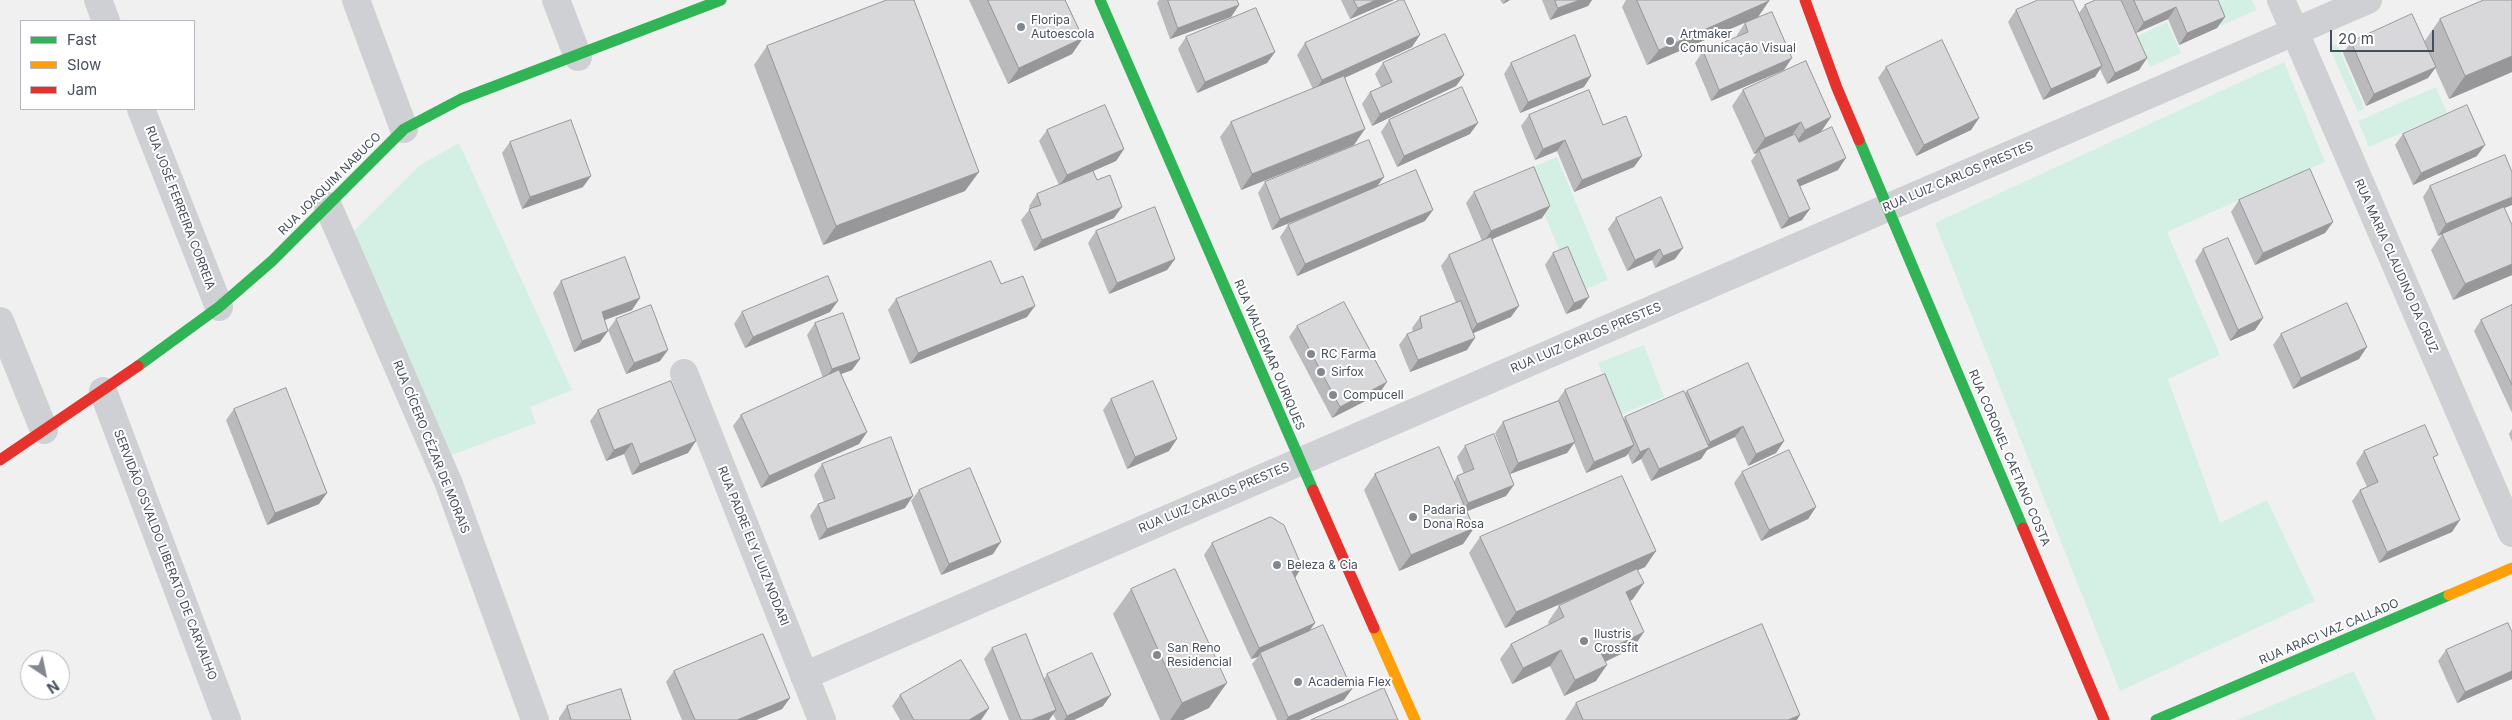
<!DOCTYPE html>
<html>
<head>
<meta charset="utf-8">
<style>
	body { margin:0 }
	#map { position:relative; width:2512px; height:720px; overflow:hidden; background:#f1f0f0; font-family:Inter,sans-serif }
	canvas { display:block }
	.legend { position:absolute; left:20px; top:20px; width:175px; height:90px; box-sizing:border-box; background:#fff; border:1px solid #b5b8be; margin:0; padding:6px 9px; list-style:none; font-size:15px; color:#464e5d }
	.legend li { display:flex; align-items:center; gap:10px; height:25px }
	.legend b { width:25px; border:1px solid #b5b8be }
	.north { position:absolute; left:20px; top:650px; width:50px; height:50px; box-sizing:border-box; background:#fff; border:1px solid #b5b8be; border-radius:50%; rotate:146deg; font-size:14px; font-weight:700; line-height:20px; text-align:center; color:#464e5d }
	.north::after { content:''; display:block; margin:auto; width:18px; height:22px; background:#828790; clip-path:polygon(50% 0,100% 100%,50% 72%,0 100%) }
	.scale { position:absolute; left:2330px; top:30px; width:104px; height:22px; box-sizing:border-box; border:2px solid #464e5d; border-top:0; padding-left:6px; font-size:15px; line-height:18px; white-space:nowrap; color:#464e5d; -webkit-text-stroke:4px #fff; paint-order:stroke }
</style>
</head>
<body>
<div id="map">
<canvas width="2512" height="720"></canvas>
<ul class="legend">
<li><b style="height:6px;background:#30b455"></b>Fast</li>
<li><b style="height:6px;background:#ff9f0a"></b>Slow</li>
<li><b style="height:6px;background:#e5322d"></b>Jam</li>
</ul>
<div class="north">N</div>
<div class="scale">20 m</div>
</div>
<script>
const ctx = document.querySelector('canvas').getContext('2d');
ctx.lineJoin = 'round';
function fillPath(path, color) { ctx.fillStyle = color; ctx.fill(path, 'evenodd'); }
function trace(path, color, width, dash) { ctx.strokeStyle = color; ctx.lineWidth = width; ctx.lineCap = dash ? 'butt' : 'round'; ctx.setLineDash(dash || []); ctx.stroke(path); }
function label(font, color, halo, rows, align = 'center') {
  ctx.font = font + ' Inter,sans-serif'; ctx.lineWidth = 4; ctx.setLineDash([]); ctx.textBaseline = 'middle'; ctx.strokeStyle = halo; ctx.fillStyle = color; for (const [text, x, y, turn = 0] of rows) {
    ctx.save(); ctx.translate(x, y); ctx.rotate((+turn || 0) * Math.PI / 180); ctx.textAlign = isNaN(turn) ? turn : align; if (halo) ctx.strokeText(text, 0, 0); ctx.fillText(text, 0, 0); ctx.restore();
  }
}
fillPath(new Path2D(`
	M2210 0H2252L2257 10 2221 26Z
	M2167 22 2181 53 2150 67 2136 37Z
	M2337 44 2365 109 2358 112 2329 47Z
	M2284 62 2325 162 2167 232 2220 355 2168 379 2220 523 2267 500 2315 601 2120 691 1935 223Z
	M2436 87 2447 113 2369 147 2358 121Z
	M459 143 572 390 530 407 536 423 450 456 349 236 420 165Z
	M1557 157 1608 280 1577 293 1526 170Z
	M1644 345 1664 397 1620 415 1598 363Z
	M2354 671 2376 720H2237Z`), '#d4f0e4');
trace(new Path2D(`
	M98 0 106 21
	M356 0 404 129
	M556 0 578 57
	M2281 0 2512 533
	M141 109 219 307
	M328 206 449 484 535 720
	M0 321 44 430
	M684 373 822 720
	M103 391 227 720
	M804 676 2368 0`), '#ced0d3', 28);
trace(new Path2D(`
	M1100 0 1313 490
	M1859 140 2023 528
	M138 366 219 307 272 261 404 129 461 99 721 0
	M2156 720 2449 595`), '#30b455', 11);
trace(new Path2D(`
	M2449 595 2512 568
	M1374 628 1415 720`), '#ff9f0a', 11);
trace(new Path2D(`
	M1805 0 1837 88 1859 140
	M0 460 138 366
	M1313 490 1374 628
	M2023 528 2104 720`), '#e5322d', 11);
fillPath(new Path2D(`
	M969 0H1065L1083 38 1072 54 1008 84Z
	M1159 0H1237L1239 5 1231 17 1170 39 1157 3Z
	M1341 0H1394L1350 19Z
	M1500 0H1510L1503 4Z
	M1542 0H1592L1588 6 1550 20Z
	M1626 0H1769V1L1758 17 1647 65 1622 7Z
	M2121 0H2218L2225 17 2217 28 2179 45 2168 19 2136 33Z
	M2085 5 2147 58 2139 70 2107 84 2100 69 2095 77 2043 100 2008 22 2016 10 2079 13Z
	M2440 19 2512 72 2449 99 2435 68 2428 78 2366 106 2343 53 2351 42H2424Z
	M1745 23 1784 70 1711 101 1695 63 1703 51 1738 37 1737 35Z
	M1186 37 1275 52 1267 63 1197 93 1178 49Z
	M1305 43 1412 47 1345 77 1354 145 1241 190 1220 137 1231 122 1313 89 1297 55Z
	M767 46 965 191 823 245 754 65Z
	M1383 63 1464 75 1456 86 1372 126 1362 104 1370 92 1381 87 1375 74Z
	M1511 63 1584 87 1520 113 1504 74Z
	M1886 67 1979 118 1971 130 1916 156 1878 78Z
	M1743 90 1831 117 1821 132 1838 170 1800 186 1802 220 1781 229 1751 161 1757 153 1754 154 1732 106Z
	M1529 115 1603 125 1634 167 1574 192 1557 151 1535 160 1521 126Z
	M1389 120 1470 134 1397 167 1381 132Z
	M1047 130 1124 149 1116 161 1093 171 1114 218 1034 251 1021 220 1030 209 1029 206 1037 194 1059 185 1039 141Z
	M2403 134 2477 156 2413 185 2395 145Z
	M510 142 583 187 522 209 502 153Z
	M1265 182 1376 188 1425 221 1297 276 1280 237 1288 225 1366 192 1272 230 1258 193Z
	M2430 186 2512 225V275L2453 300 2431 250 2442 234 2449 231 2438 236 2423 197Z
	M1474 192 1550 206 1542 218 1492 239 1511 317 1473 333 1467 350 1410 372 1399 345 1407 334 1413 332 1412 328 1420 317 1456 303 1441 266 1449 255 1482 241 1466 203Z
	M2239 200 2333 222 2325 233 2255 265 2231 212Z
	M1616 218 1675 259 1655 268 1652 260 1627 271 1608 229Z
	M1096 231 1175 259 1167 270 1109 294 1088 243Z
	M2203 249 2263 318 2255 330 2230 341 2195 261Z
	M1553 253 1581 308 1566 314 1545 265Z
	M561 281 632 310 604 320 600 342 574 352 553 293Z
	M1001 284 1027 317 910 364 888 310 896 299Z
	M2512 305V413L2474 331 2481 320Z
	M742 312H830L745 348 734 324Z
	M616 319 660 361 626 374 608 330Z
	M815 323 860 359 852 370 841 374 867 432 859 444 761 488 733 426 741 415 823 378 807 335Z
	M1297 326 1379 394 1332 418 1289 337Z
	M2281 334 2359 359 2293 389 2273 345Z
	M1565 390 1624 419 1625 417 1685 393 1687 391 1784 441 1776 453 1748 466 1735 437 1707 450 1701 459 1651 481 1641 459 1632 464 1628 454 1626 456 1586 473 1574 443 1567 453 1510 474 1495 433 1503 422 1557 401Z
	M1111 399 1169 451 1127 469 1103 410Z
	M234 409 319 504 267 525 226 420Z
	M598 410 688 453 632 475 624 454 606 461 590 421Z
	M2512 429V442L2509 434Z
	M1465 446 1506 496 1467 511 1474 528 1463 544 1399 571 1364 490 1375 474 1454 482 1457 476 1464 474 1457 457Z
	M2364 451 2434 460 2452 532 2379 563 2352 501 2360 490 2367 487 2356 463Z
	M822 464 905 508 819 540 810 516 818 504 824 502 814 475Z
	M1742 472 1816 507 1808 519 1761 541 1734 483Z
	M919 490 993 554 941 575 911 501Z
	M1480 537 1656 551 1645 567 1638 570 1633 599 1630 601 1633 648 1605 662 1596 681 1564 696 1550 666 1512 684 1500 659 1511 644 1549 625 1548 622 1559 606 1595 589 1505 628 1469 553Z
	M1212 543 1295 577 1315 623 1310 630 1344 700 1299 720H1277L1252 664 1258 657 1251 659 1204 555Z
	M1131 589 1209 708 1183 720H1160L1113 614Z
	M2512 632V679L2457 703 2438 661 2446 650Z
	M992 648 1044 679 1047 674 1103 706 1074 720H1056L1053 714 1049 720H1009L984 659Z
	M674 671 790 698 782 709 756 720H682L666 682Z
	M900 695 989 708 981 720H900L892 706Z
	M1576 703 1797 720H1565Z
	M567 706 631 720H559V718Z`), '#bababc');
fillPath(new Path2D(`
	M1376 0H1394L1350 19 1358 8Z
	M1506 0H1510L1503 4Z
	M1580 0H1592L1588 6 1550 20 1558 8Z
	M1769 1 1758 17 1647 65 1659 50Z
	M1239 5 1231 17 1170 39 1178 28Z
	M2176 7 2168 19 2136 33 2144 22Z
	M2225 17 2217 28 2179 45 2187 33Z
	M1420 35 1412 47 1314 92 1322 80Z
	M1083 38 1072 54 1008 84 1019 68Z
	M1275 52 1267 63 1197 93 1205 82Z
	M2512 56V72L2449 99 2465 76Z
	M1792 58 1784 70 1711 101 1719 90Z
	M2147 58 2139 70 2107 84 2115 73Z
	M2102 66 2095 77 2043 100 2051 89Z
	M2436 67 2428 78 2366 106 2374 94Z
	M1464 75 1456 86 1372 126 1380 114Z
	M1591 76 1584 87 1520 113 1528 102Z
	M1831 117 1820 133 1794 145 1805 130Z
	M1979 118 1971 130 1916 156 1924 145Z
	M1801 122 1790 138 1759 150 1757 153 1754 154 1765 138Z
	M1478 123 1470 134 1397 167 1404 156Z
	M1365 129 1354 145 1241 190 1252 174Z
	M1565 140 1557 151 1535 160 1543 149Z
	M2485 145 2477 156 2413 185 2421 173Z
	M1124 149 1116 161 1059 186 1067 175Z
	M1642 156 1634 167 1574 192 1582 180Z
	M1846 158 1838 170 1789 191 1797 180Z
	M979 172 965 191 823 245 836 226Z
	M591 176 583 187 522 209 530 197Z
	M1384 177 1376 188 1272 230 1280 219Z
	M2512 197V205L2438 236 2446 224Z
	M1550 206 1542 218 1483 243 1491 231Z
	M1122 207 1114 218 1034 251 1042 240Z
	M1810 209 1802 220 1781 229 1789 218Z
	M1433 210 1425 221 1297 276 1305 264Z
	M2333 222 2325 233 2255 265 2263 253Z
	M1683 248 1675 259 1655 268 1663 256Z
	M1660 249 1652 260 1627 271 1635 260Z
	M1175 259 1167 270 1109 294 1117 283Z
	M2512 264V275L2453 300 2465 284Z
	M1589 297 1581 308 1566 314 1574 303Z
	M640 298 632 310 594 324 602 312Z
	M838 301 830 312 745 348 753 337Z
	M1035 306 1027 317 910 364 918 353Z
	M1519 306 1511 317 1469 335 1477 324Z
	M2263 318 2255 330 2230 341 2238 330Z
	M608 331 600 342 574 352 582 341Z
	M1475 338 1467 350 1410 372 1418 360Z
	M2367 347 2359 359 2293 389 2301 378Z
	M668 350 660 361 626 374 634 363Z
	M860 359 852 370 824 380 832 369Z
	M1387 382 1379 394 1332 418 1340 407Z
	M1743 426 1735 437 1707 450 1701 459 1651 481 1659 469 1704 450 1710 442Z
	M867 432 859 444 761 488 769 476Z
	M1177 439 1169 451 1127 469 1135 457Z
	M696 441 688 453 632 475 640 464Z
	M1784 441 1776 453 1748 466 1756 454Z
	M1575 442 1567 453 1510 474 1518 463Z
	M632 443 624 454 606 461 614 450Z
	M1634 445 1626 456 1586 473 1594 462Z
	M1649 448 1641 459 1632 464 1640 452Z
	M1514 485 1506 496 1460 514 1468 503Z
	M327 493 319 504 267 525 275 513Z
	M913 496 905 508 819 540 827 529Z
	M1816 507 1808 519 1761 541 1769 530Z
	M2460 520 2452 532 2379 563 2387 552Z
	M1474 528 1463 544 1399 571 1411 555Z
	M1001 542 993 554 941 575 949 564Z
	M1656 551 1645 567 1505 628 1516 612Z
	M1302 567 1295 578 1292 571Z
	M1644 583 1633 599 1614 608 1626 592Z
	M1315 623 1307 634 1260 653 1258 657 1251 659 1259 648Z
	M1644 632 1633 648 1590 669 1601 653Z
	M1561 650 1550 666 1512 684 1523 668Z
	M1607 665 1596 681 1564 696 1575 680Z
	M2512 671V679L2457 703 2465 692Z
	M1227 683 1209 708 1183 720H1170L1182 703Z
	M1352 689 1344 700 1299 720H1286L1288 717Z
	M1111 695 1103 706 1074 720H1064L1067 716Z
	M790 698 782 709 756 720H737Z
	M989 708 981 720H969Z
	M1056 710 1049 720H1031Z
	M1800 715 1797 720H1788Z`), '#979799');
const building = new Path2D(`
	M887 0H914L979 172 836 226 767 46Z
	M988 0H1065L1083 38 1019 68Z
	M1168 0H1237L1239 5 1178 28Z
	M1354 0H1376L1358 8Z
	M1400 0H1404L1420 35 1322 80 1305 43Z
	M1555 0H1580L1558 8Z
	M1637 0H1769V1L1659 50Z
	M2038 0H2073L2102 66 2051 89 2016 10Z
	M2096 0H2121L2147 58 2115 73 2085 5Z
	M2134 0H2218L2225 17 2187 33 2176 7 2144 22Z
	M2484 0H2512V56L2465 76 2440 19Z
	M1256 8 1275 52 1205 82 1186 37Z
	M1772 12 1792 58 1719 90 1703 51 1748 32 1745 23Z
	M2412 14 2436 67 2374 94 2351 42Z
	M1445 34 1464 75 1380 114 1370 92 1392 82 1383 63Z
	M1575 35 1591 76 1528 102 1511 63Z
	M1942 40 1979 118 1924 145 1886 67Z
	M1806 61 1831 117 1805 130 1801 122 1765 138 1743 90Z
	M1344 76 1365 129 1252 174 1231 122Z
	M1462 87 1478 123 1404 156 1389 120Z
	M1589 90 1603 125 1626 116 1642 156 1582 180 1565 140 1543 149 1529 115Z
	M1105 105 1124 149 1067 175 1047 130Z
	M2467 105 2485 145 2421 173 2403 134Z
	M571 120 591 176 530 197 510 142Z
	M1832 127 1846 158 1797 180 1810 209 1789 218 1759 150 1795 134 1799 142Z
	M1369 140 1384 177 1280 219 1265 182Z
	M2505 155 2512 172V197L2446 224 2430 186Z
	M1534 167 1550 206 1491 231 1474 192Z
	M2310 169 2333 222 2263 253 2239 200Z
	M1416 170 1433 210 1305 264 1288 225Z
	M1093 171 1097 180 1110 175 1122 207 1042 240 1029 209 1041 205 1037 194Z
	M1661 197 1683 248 1663 256 1660 249 1635 260 1616 218Z
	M1155 207 1175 259 1117 283 1096 231Z
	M2504 207 2512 225V264L2465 284 2442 234Z
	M1491 237 1519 306 1477 324 1449 255Z
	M2228 238 2263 318 2238 330 2203 249Z
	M1568 247 1589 297 1574 303 1553 253Z
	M625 257 640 298 602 312 608 331 582 341 561 281Z
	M991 261 1001 284 1023 276 1035 306 918 353 896 299Z
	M828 276 838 301 753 337 742 312Z
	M1461 301 1475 338 1418 360 1407 334 1422 328 1420 317Z
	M1344 302 1387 382 1340 407 1297 326Z
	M2347 303 2367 347 2301 378 2281 334Z
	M651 305 668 350 634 363 616 319Z
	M2512 305V385L2481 320Z
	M843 313 860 359 832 369 815 323Z
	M1748 363 1784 441 1756 454 1743 426 1710 442 1687 391Z
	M839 370 867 432 769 476 741 415Z
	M1605 374 1634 445 1594 462 1565 390Z
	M671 381 696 441 640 464 632 443 614 450 598 410Z
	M1153 381 1177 439 1135 457 1111 399Z
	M286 388 327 493 275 513 234 409Z
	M1684 391 1709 447 1659 469 1649 448 1640 452 1625 417Z
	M1559 401 1575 442 1518 463 1503 422Z
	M2425 425 2438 455 2433 457 2460 520 2387 552 2360 490 2378 482 2364 451Z
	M1494 434 1514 485 1468 503 1457 476 1474 469 1465 446Z
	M891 437 913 496 827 529 818 504 835 498 822 464Z
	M1439 447 1474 528 1411 555 1375 474Z
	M1789 450 1816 507 1769 530 1742 472Z
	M970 468 1001 542 949 564 919 490Z
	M1622 476 1656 551 1516 612 1480 537Z
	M1271 517 1284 525 1302 567 1292 571 1315 623 1259 648 1212 543Z
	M1175 569 1227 683 1182 703 1131 589Z
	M1637 569 1644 583 1626 592 1644 632 1601 653 1607 665 1575 680 1561 650 1523 668 1511 644 1564 617 1559 606Z
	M2508 623 2512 632V671L2465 692 2446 650Z
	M1762 624 1800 715 1788 720H1583L1576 703Z
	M1323 625 1352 689 1288 717 1260 653Z
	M763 634 790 698 737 720H695L674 671Z
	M1026 634 1056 710 1031 720H1021L992 648Z
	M1092 653 1111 695 1067 716 1047 674Z
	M961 660 989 708 969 720H914L900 695Z
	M1384 688 1398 720H1311Z
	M621 689 631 720H571L567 706Z`);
fillPath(building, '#d8d8db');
trace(building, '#979799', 1);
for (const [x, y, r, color] of [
	[1021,27,5,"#828790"],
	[1670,41,5,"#828790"],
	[1311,354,5,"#828790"],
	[1321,372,5,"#828790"],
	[1333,395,5,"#828790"],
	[1413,517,5,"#828790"],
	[1277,565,5,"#828790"],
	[1584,641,5,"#828790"],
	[1157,655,5,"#828790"],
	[1298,682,5,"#828790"]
]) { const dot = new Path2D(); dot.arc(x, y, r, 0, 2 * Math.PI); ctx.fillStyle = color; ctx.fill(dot); trace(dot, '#fff', 2); }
label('12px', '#464e5d', '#fff', [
	["Floripa",1031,20],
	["Autoescola",1031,34],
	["Artmaker",1680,34],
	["Comunicação Visual",1680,48],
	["RC Farma",1321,354],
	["Sirfox",1331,372],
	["Compucell",1343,395],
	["Padaria",1423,510],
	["Dona Rosa",1423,524],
	["Beleza & Cia",1287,565],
	["Ilustris",1594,634],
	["Crossfit",1594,648],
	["San Reno",1167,648],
	["Residencial",1167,662],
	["Academia Flex",1308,682]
], 'left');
label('12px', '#464e5d', '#fff', [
	["RUA LUIZ CARLOS PRESTES",1958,177,-23],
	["RUA JOAQUIM NABUCO",330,184,-45],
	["RUA JOSÉ FERREIRA CORREIA",180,208,69],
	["RUA MARIA CLAUDINO DA CRUZ",2396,266,66],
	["RUA LUIZ CARLOS PRESTES",1586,338,-23],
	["RUA WALDEMAR OURIQUES",1269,355,67],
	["RUA CÍCERO CÉZAR DE MORAIS",431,447,68],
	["RUA CORONEL CAETANO COSTA",2009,458,67],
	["RUA LUIZ CARLOS PRESTES",1214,498,-23],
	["RUA PADRE ELY LUIZ NODARI",753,546,68],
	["SERVIDÃO OSVALDO LIBERATO DE CARVALHO",165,555,69],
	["RUA ARACI VAZ CALLADO",2329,632,-23]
]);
</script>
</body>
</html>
